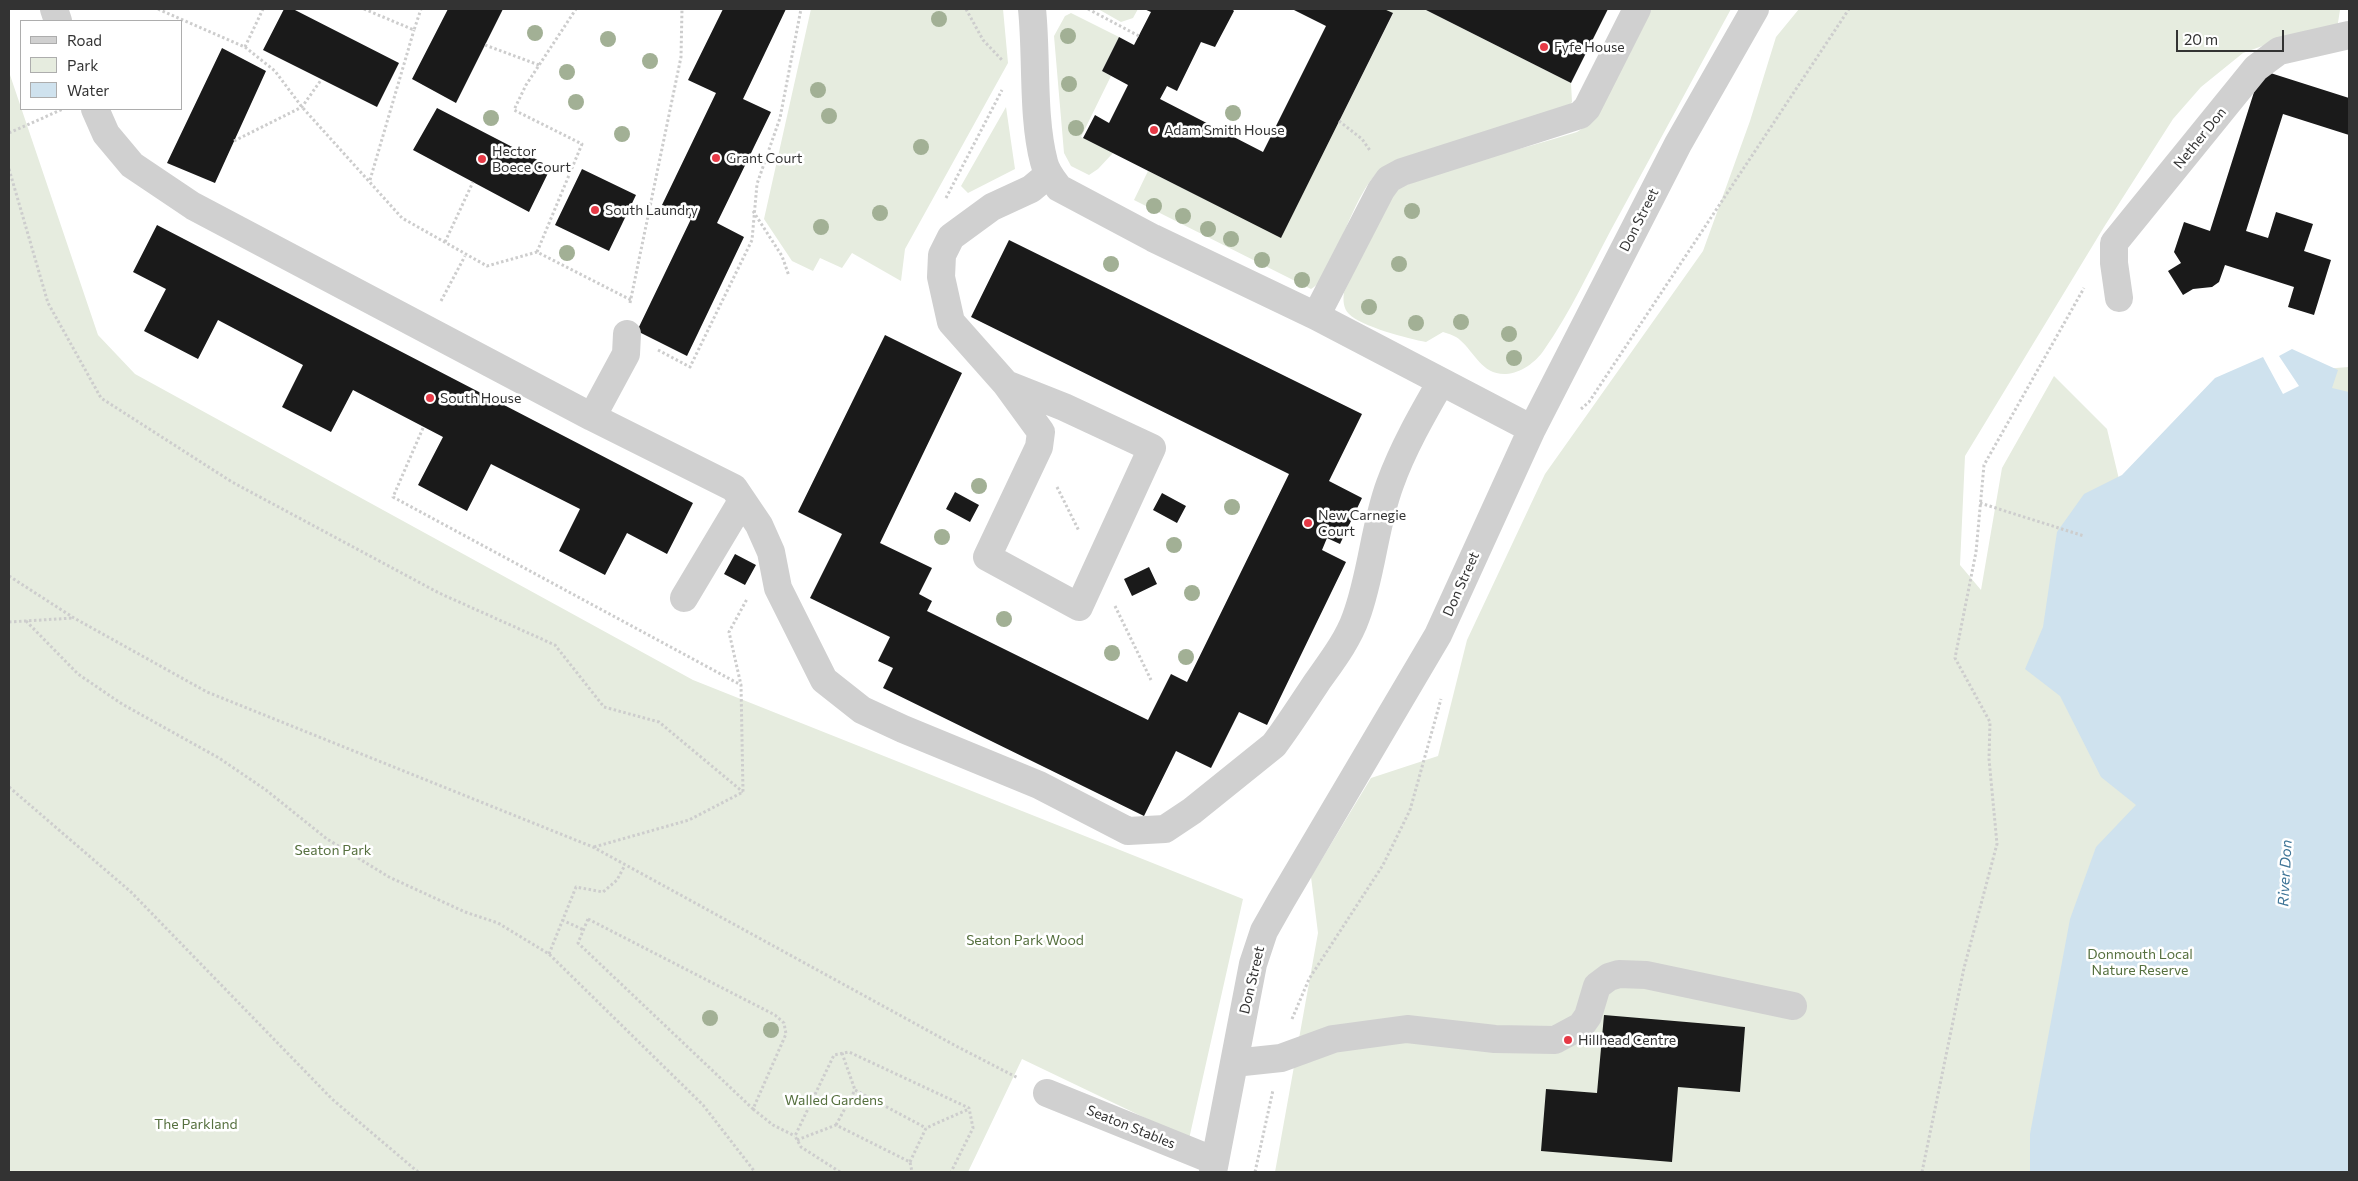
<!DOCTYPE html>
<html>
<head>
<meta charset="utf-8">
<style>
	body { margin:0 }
	#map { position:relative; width:2358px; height:1181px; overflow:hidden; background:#fff; font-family:Commissioner,sans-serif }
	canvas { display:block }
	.frame { position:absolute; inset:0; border:10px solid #333; pointer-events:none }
	.legend { position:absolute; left:20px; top:20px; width:162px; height:90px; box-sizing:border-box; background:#fff; border:1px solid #adadad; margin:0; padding:6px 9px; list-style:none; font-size:15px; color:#333 }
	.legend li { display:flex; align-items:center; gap:10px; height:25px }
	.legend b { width:25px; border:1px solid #adadad }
	.scale { position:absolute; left:2176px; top:30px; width:108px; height:22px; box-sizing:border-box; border:2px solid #333; border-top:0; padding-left:6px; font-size:15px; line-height:18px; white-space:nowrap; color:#333; -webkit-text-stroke:4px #fff; paint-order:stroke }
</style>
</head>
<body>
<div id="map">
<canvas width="2358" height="1181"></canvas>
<div class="frame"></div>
<ul class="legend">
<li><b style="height:6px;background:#d0d0d0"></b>Road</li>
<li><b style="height:14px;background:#e6ecdf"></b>Park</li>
<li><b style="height:14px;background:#cfe2ee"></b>Water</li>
</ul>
<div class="scale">20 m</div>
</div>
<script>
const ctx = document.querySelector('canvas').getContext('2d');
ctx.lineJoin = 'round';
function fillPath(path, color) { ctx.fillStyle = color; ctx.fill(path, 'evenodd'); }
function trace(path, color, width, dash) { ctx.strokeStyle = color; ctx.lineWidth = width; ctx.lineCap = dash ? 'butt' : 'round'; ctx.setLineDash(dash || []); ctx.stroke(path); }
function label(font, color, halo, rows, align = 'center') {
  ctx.font = font + ' Commissioner,sans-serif'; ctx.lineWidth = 5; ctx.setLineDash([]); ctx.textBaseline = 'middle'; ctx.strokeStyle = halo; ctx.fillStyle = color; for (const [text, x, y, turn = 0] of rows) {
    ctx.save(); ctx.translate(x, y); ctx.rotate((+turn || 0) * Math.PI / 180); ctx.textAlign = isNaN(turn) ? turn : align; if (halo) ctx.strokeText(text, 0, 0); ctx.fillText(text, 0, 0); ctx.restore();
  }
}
fillPath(new Path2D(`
	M811 9H1003L1008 63 905 249 901 281 852 253 842 268 820 258 813 271 792 261 764 219Z
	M1098 9H1138L1133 18 1121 22Z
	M1384 9H1424L1571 83 1572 102 1566 109 1385 166C1351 189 1335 278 1311 289L1134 200 1148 171 1281 237 1393 14Z
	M1650 9H1731C1691 82 1652 155 1612 228 1590 269 1570 313 1544 350 1536 362 1521 373 1506 374 1482 375 1475 353 1460 340 1456 336 1449 334 1443 332L1426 342C1409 339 1360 326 1349 314 1343 308 1343 300 1344 292L1393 190C1453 166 1515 151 1577 132L1586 126Z
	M1799 9 2340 10 2337 29 2265 45 2243 53 2201 87 2173 119 2104 227 1965 456 1960 565 1981 590 2002 468 2054 376 2107 429 2123 496 2268 392 2299 401 2309 370 2349 367V1172H1275L1318 933 1311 877 1371 778 1438 756 1467 640 1545 474 1703 251 1750 121 1776 37Z
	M1071 13 1119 37 1102 71 1111 76 1081 137 1113 153 1098 169 1089 175 1071 166 1064 153 1054 36 1065 16Z
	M9 72 98 335 135 374 693 680 1243 899 1189 1139 1022 1059 968 1172H9Z
	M1006 107 1015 169 968 193 961 186Z`), '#e6ecdf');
fillPath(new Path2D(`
	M2292 349 2338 370 2332 388 2349 392V1172H2030V1134L2070 919 2096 847 2136 805 2101 777 2060 696 2025 669 2043 627 2057 532 2084 494 2122 475 2215 378 2263 357 2283 394 2299 386 2279 356Z`), '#cfe2ee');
fillPath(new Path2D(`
	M284 9H293L399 63 377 107 263 50Z
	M448 9H503L456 103 412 79Z
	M723 9H786L743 99 771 112 717 223 744 237 687 356 637 331 691 219 662 205 716 93 688 80Z
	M1144 9H1232L1234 11 1215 47 1201 42 1177 91 1167 86 1160 99 1263 152 1326 26 1292 9H1384L1393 13 1281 238 1083 138 1095 115 1109 123 1128 85 1102 71 1119 37 1134 45 1151 12Z
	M1424 9 1550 10 1608 9 1571 83Z
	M222 48 266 71 215 183 167 163Z
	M2261 70 2349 98V135L2283 114 2246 231 2268 238 2276 212 2313 224 2304 251 2331 260 2314 315 2288 307 2294 287 2225 265 2219 282 2212 287 2193 289 2183 295 2168 271 2181 263 2174 252 2184 222 2210 231Z
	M437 108 551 167 529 212 413 150Z
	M582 169 636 195 609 251 555 225Z
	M157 225 693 503 667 554 627 533 605 575 559 551 580 509 491 464 467 511 418 485 443 437 353 390 331 432 282 407 303 365 218 320 198 359 144 331 166 289 133 272Z
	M1009 240 1362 414 1329 481 1362 498 1340 544 1327 538 1322 550 1346 562 1267 725 1239 712 1211 768 1176 751 1144 816 883 688 893 668 878 661 890 637 810 598 842 534 798 512 885 335 962 373 880 543 932 568 919 594 932 601 927 611 1148 720 1171 674 1187 682 1289 474 971 317Z
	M955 492 979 505 970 522 946 509Z
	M1162 493 1186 506 1177 523 1153 510Z
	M735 554 756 565 745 585 724 574Z
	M1149 567 1157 584 1132 596 1124 579Z
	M1604 1015 1745 1027 1740 1092 1678 1087 1672 1162 1541 1151 1546 1089 1597 1093Z`), '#1a1a1a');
trace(new Path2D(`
	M158 9 245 47 275 71 302 107 402 218 487 266 537 252 631 300
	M364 9 414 30 421 9
	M966 9 983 40 1002 60
	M1088 9 1139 36
	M485 45 539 65
	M245 47 263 9
	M1339 121 1362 139 1371 152
	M9 133 63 109
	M234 141 302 107 321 80
	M9 169 48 303 101 398 232 482 439 593 555 645 604 707 659 722 743 792
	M370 180 414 30
	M946 198 1002 90
	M753 211 782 256 789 276
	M445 242 473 182
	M537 252 582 144 514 110 526 85 576 9
	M441 301 465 256
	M630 303 681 57 682 9
	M658 350 690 367 752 240 757 184 780 118 801 9
	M1581 409 1589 402 1849 9
	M423 428 393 497 741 685
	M1057 487 1079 531
	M1980 503 2084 536
	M9 576 74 618 207 692 593 847 956 1046 1018 1078
	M1115 606 1151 680
	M26 621 78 674 122 704 219 758 266 790 327 839 389 877 465 912 498 923 549 954 703 1105 755 1172
	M9 622 73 618
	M9 787 131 892 332 1099 418 1172
	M594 847 689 820 743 792 741 685 729 632 747 599
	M588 919 775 1015 784 1023 786 1034 753 1109 578 943Z
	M562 920 584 930
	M549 954 576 887 603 892 617 880 625 865
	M1292 1019 1309 979 1383 865 1410 810 1441 699
	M842 1053 855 1090
	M753 1109 773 1125 795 1136
	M836 1125 855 1090 926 1128
	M797 1140 836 1125 910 1162 912 1172
	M910 1162 926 1128 969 1109
	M840 1172 801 1147 795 1136 834 1055 849 1052 969 1108 973 1128 951 1172
	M1255 1172 1273 1090
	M1922 1172 1964 968 1997 844 1989 759 1990 722 1955 658 1976 552 1984 465 2084 288`), '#cdcdcd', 3, [2.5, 2.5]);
trace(new Path2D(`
	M54 9 58 21
	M1032 9C1037 56 1032 117 1044 162 1046 172 1053 180 1059 188L1153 238 1316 316 1532 429
	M95 109 106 134 132 165 193 206 592 417 734 488 759 525 771 552 778 588 824 680 862 710 903 729 1039 785 1128 831 1165 829 1192 811 1274 745C1289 725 1303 703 1317 682 1331 662 1348 640 1356 617 1372 574 1374 527 1390 484 1403 448 1422 415 1441 382
	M2119 298 2114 263V243L2256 68 2279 51 2349 35
	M1316 316 1381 190 1389 179 1402 172 1580 115 1587 108 1637 9
	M1006 384 1041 432 1039 447 987 557 1079 607 1152 448 1064 407 1006 384 951 322 941 277 942 255 951 237 992 207 1031 189 1049 174
	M592 417 626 354 627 334
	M684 598 742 501
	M1234 1063 1281 1058 1333 1039 1407 1029 1495 1039 1555 1040 1581 1026 1588 1016 1597 986 1609 977 1619 974 1646 975 1793 1006
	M1047 1093 1215 1161
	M1213 1172 1253 964 1264 931 1281 901 1438 635 1532 429 1678 144 1755 9`), '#d0d0d0', 28);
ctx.fillStyle = '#a2b095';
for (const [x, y] of [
	[939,19],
	[535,33],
	[1068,36],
	[608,39],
	[650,61],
	[567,72],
	[1069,84],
	[818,90],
	[576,102],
	[1233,113],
	[829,116],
	[491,118],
	[1076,128],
	[622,134],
	[921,147],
	[1154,206],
	[1412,211],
	[880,213],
	[1183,216],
	[821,227],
	[1208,229],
	[1231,239],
	[567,253],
	[1262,260],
	[1111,264],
	[1399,264],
	[1302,280],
	[1369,307],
	[1461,322],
	[1416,323],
	[1509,334],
	[1514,358],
	[979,486],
	[1232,507],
	[942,537],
	[1174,545],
	[1192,593],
	[1004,619],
	[1112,653],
	[1186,657],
	[710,1018],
	[771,1030]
]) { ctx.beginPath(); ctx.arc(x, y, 8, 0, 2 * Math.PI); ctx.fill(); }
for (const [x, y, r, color] of [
	[1544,47,5,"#e63946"],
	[1154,130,5,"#e63946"],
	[716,158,5,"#e63946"],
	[482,159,5,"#e63946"],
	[595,210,5,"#e63946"],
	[430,398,5,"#e63946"],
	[1308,523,5,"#e63946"],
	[1568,1040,5,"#e63946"]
]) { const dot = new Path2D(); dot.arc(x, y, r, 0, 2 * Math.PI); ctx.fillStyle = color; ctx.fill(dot); trace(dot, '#fff', 2); }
label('14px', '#333', '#fff', [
	["Fyfe House",1554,47],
	["Adam Smith House",1164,130],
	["Hector",492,151],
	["Boece Court",492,167],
	["Grant Court",726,158],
	["South Laundry",605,210],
	["South House",440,398],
	["New Carnegie",1318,515],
	["Court",1318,531],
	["Hillhead Centre",1578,1040]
], 'left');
label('14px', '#333', '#fff', [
	["Nether Don",2200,138,-51],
	["Don Street",1639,220,-63],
	["Don Street",1461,584,-66],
	["Don Street",1252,980,-77],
	["Seaton Stables",1131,1127,22]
]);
label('14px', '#56703f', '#fff', [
	["Seaton Park",333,850],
	["Seaton Park Wood",1025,940],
	["Donmouth Local",2140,954],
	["Nature Reserve",2140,970],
	["Walled Gardens",834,1100],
	["The Parkland",196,1124]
]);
label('italic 15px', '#3f7597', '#fff', [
	["River Don",2285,873,-87]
]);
</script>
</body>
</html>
